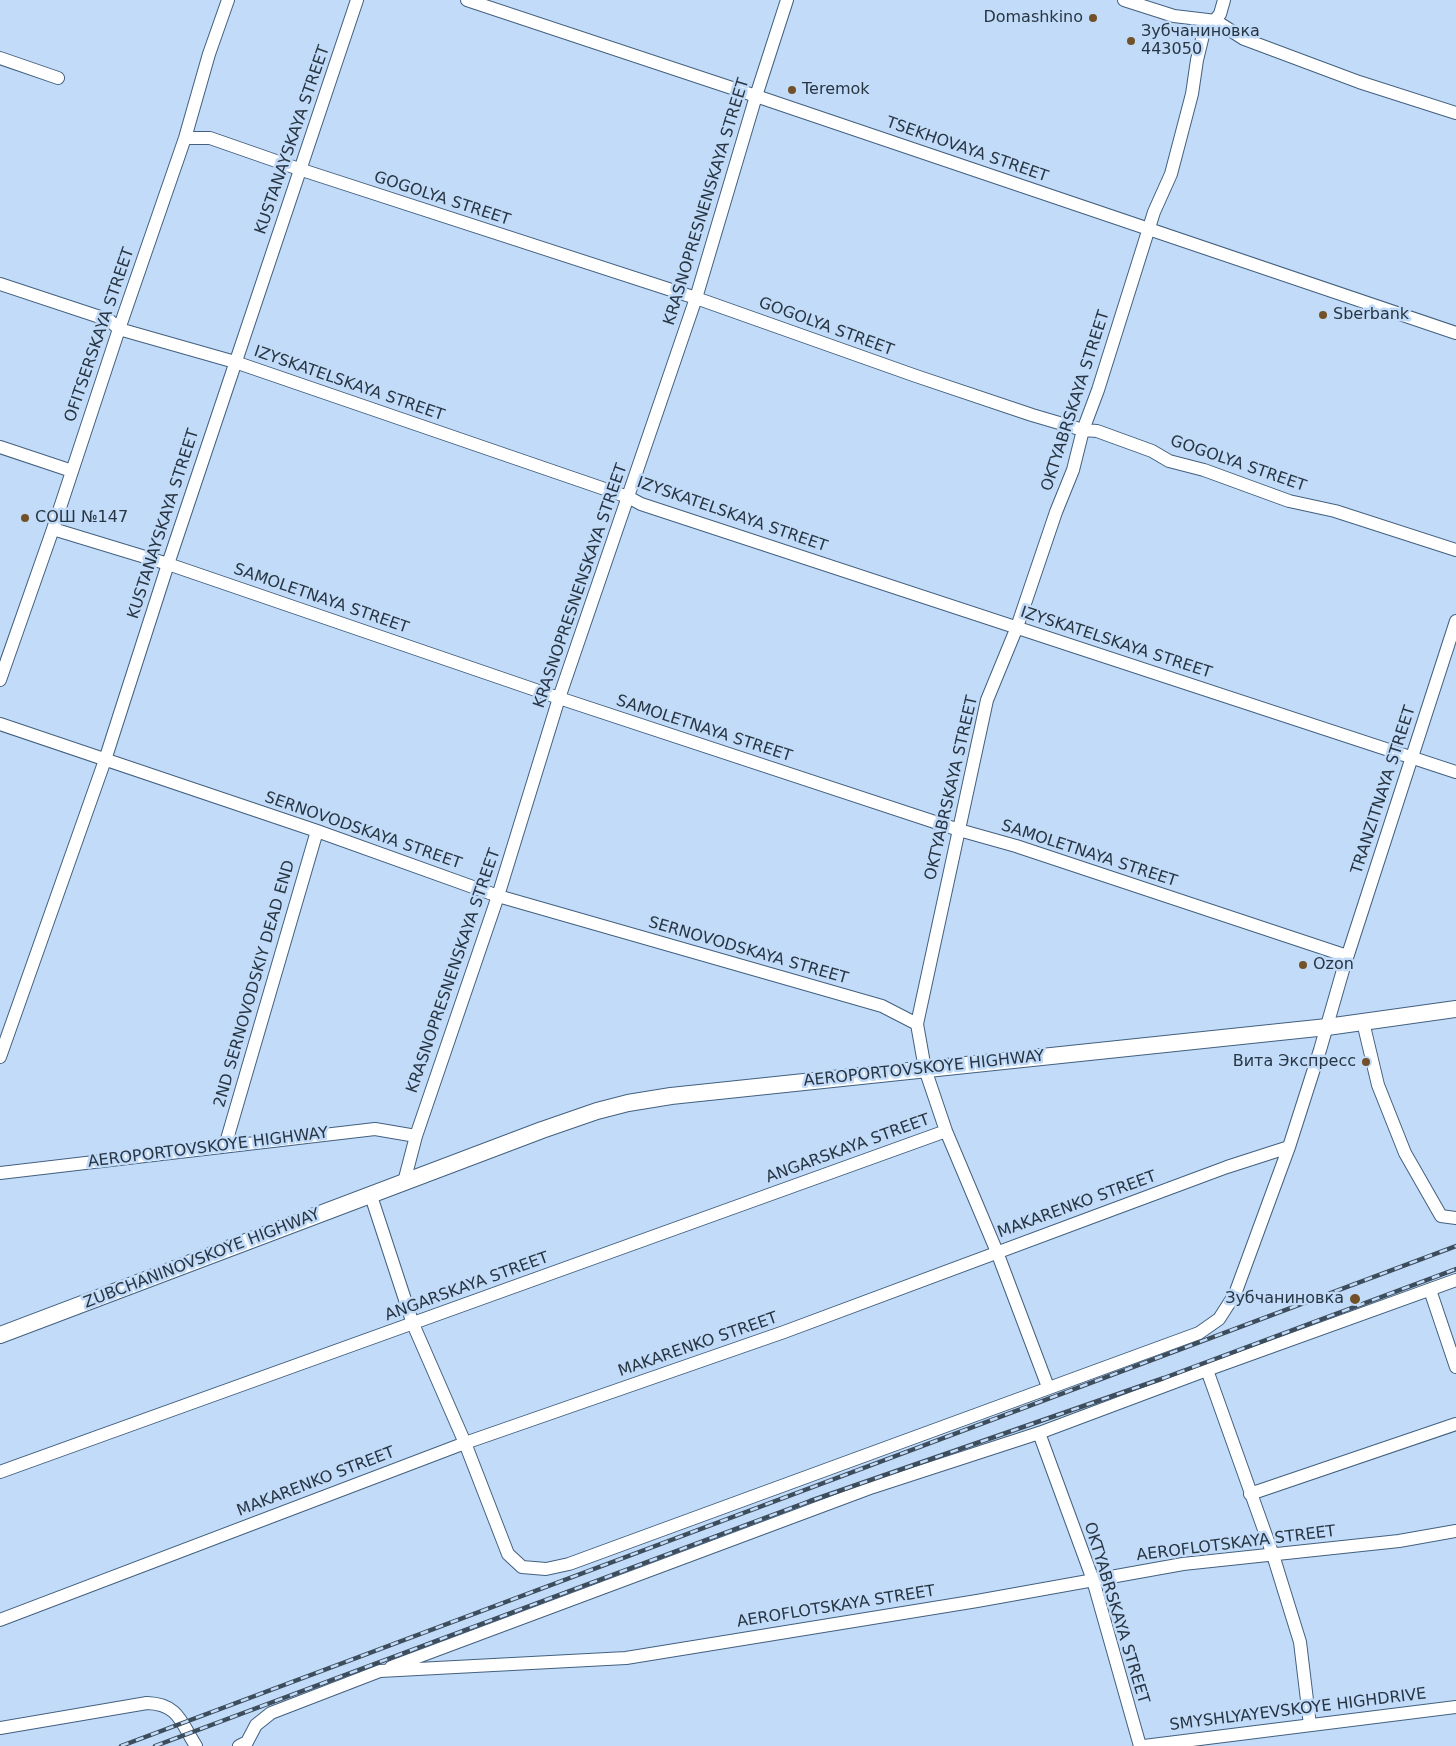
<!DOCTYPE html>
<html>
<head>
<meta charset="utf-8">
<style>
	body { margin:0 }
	canvas { display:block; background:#c1dbf8 }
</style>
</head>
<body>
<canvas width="1456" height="1746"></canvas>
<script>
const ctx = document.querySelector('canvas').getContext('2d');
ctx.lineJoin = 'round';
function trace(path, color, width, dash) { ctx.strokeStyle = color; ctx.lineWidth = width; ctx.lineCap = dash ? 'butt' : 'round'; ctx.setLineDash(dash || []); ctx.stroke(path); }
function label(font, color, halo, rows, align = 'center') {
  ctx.font = font + ' "DejaVu Sans",sans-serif'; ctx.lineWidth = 5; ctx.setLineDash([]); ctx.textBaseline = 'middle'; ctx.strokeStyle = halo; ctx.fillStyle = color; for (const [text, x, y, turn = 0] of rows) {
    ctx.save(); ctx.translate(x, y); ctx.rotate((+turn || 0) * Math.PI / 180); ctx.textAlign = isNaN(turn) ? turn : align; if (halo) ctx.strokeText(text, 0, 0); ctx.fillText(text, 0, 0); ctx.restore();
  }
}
const minor = new Path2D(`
	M467 0 756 96 1456 333
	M1124 0 1174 16 1216 21 1244 39 1359 82 1456 113
	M0 58 58 78
	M185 138H210L299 169 696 298 916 376 1032 415 1083 430 1097 431 1152 451 1169 461 1204 470 1289 501 1335 511 1456 550
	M0 284 109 320 119 329 235 362 628 497 641 504 1456 772
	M0 447 72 471
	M53 529 168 564 559 698 959 830 1016 846 1347 956
	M0 680 53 529 119 329 185 138 209 54 228 0
	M0 724 317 831 498 896 882 1006 917 1024
	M1363 1022 1378 1085 1405 1153 1441 1216 1456 1218
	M0 1057 105 760 168 564 357 0
	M225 1146 317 831
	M0 1173 375 1129 416 1136
	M404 1182 416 1136 498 896 559 698 696 298 756 96 787 0
	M371 1196 413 1324 465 1443 508 1554 522 1567 546 1569 569 1564 1199 1333 1219 1319 1235 1294 1289 1147
	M1430 1290 1456 1367
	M1207 1370 1273 1555 1300 1642 1310 1725
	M1048 1387 997 1252 946 1131 925 1069 917 1024 987 700 1017 627 1056 512 1073 470 1083 430 1098 390 1154 212 1171 174 1192 94 1197 60 1203 35 1220 14 1224 0
	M1039 1433 1093 1580 1140 1746
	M0 1472 946 1131
	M1250 1494 1456 1424
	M0 1620 465 1443 784 1332 1098 1215 1227 1167 1289 1147 1320 1050 1343 970 1456 621
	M391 1667 873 1487 1039 1433 1207 1370 1456 1280
	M0 1728 147 1703C179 1704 181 1723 196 1746
	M239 1746 247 1742 256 1725 271 1713 380 1671 626 1658 977 1601 1183 1564 1399 1541 1456 1531
	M1144 1746 1456 1707`);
const major = new Path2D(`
	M0 1335 542 1130 597 1111 628 1103 671 1096 1327 1027 1456 1009`);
trace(minor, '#43607f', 14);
trace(major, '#43607f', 18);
trace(minor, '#fff', 12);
trace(major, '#fff', 16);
const rail = new Path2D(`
	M121 1746 1456 1246
	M155 1746 810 1501 1164 1378 1456 1269`);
trace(rail, '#3e4d5c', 4.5);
trace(rail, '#c1dbf8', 2.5, [8]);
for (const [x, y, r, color] of [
	[1093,18,5,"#725128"],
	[1131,41,5,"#725128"],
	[792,90,5,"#725128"],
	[1323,315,5,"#725128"],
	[25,518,5,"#725128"],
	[1303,965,5,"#725128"],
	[1366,1062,5,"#725128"],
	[1355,1299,6,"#725128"]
]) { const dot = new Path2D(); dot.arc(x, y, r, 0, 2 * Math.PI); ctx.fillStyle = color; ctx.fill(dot); trace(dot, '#c1dbf8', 2); }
label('16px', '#283542', '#c1dbf8', [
	["Domashkino",1083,18,"right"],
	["Зубчаниновка",1141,32],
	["443050",1141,50],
	["Teremok",802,90],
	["Sberbank",1333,315],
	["СОШ №147",35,518],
	["Ozon",1313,965],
	["Вита Экспресс",1356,1062,"right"],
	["Зубчаниновка",1344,1299,"right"]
], 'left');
label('16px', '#283542', '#c1dbf8', [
	["KUSTANAYSKAYA STREET",293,140,-71],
	["TSEKHOVAYA STREET",967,150,19],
	["GOGOLYA STREET",442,199,18],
	["KRASNOPRESNENSKAYA STREET",707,202,-73],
	["GOGOLYA STREET",826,327,20],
	["OFITSERSKAYA STREET",100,335,-71],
	["IZYSKATELSKAYA STREET",349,384,19],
	["OKTYABRSKAYA STREET",1076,401,-72],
	["GOGOLYA STREET",1238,464,19],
	["IZYSKATELSKAYA STREET",732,515,19],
	["KUSTANAYSKAYA STREET",164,524,-72],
	["KRASNOPRESNENSKAYA STREET",581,586,-71],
	["SAMOLETNAYA STREET",321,599,19],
	["IZYSKATELSKAYA STREET",1116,643,18],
	["SAMOLETNAYA STREET",704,729,18],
	["OKTYABRSKAYA STREET",952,788,-77],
	["TRANZITNAYA STREET",1384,790,-72],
	["SERNOVODSKAYA STREET",363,831,19],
	["SAMOLETNAYA STREET",1089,854,18],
	["SERNOVODSKAYA STREET",748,951,16],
	["KRASNOPRESNENSKAYA STREET",454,971,-71],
	["2ND SERNOVODSKIY DEAD END",255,984,-74],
	["AEROPORTOVSKOYE HIGHWAY",924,1069,-6],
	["AEROPORTOVSKOYE HIGHWAY",208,1148,-7],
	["ANGARSKAYA STREET",848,1149,-20],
	["MAKARENKO STREET",1077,1205,-20],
	["ZUBCHANINOVSKOYE HIGHWAY",202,1259,-21],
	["ANGARSKAYA STREET",467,1287,-20],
	["MAKARENKO STREET",698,1345,-19],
	["MAKARENKO STREET",316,1482,-21],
	["AEROFLOTSKAYA STREET",1236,1544,-7],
	["AEROFLOTSKAYA STREET",836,1607,-9],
	["OKTYABRSKAYA STREET",1116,1613,73],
	["SMYSHLYAYEVSKOYE HIGHDRIVE",1298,1710,-7]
]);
</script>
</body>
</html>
